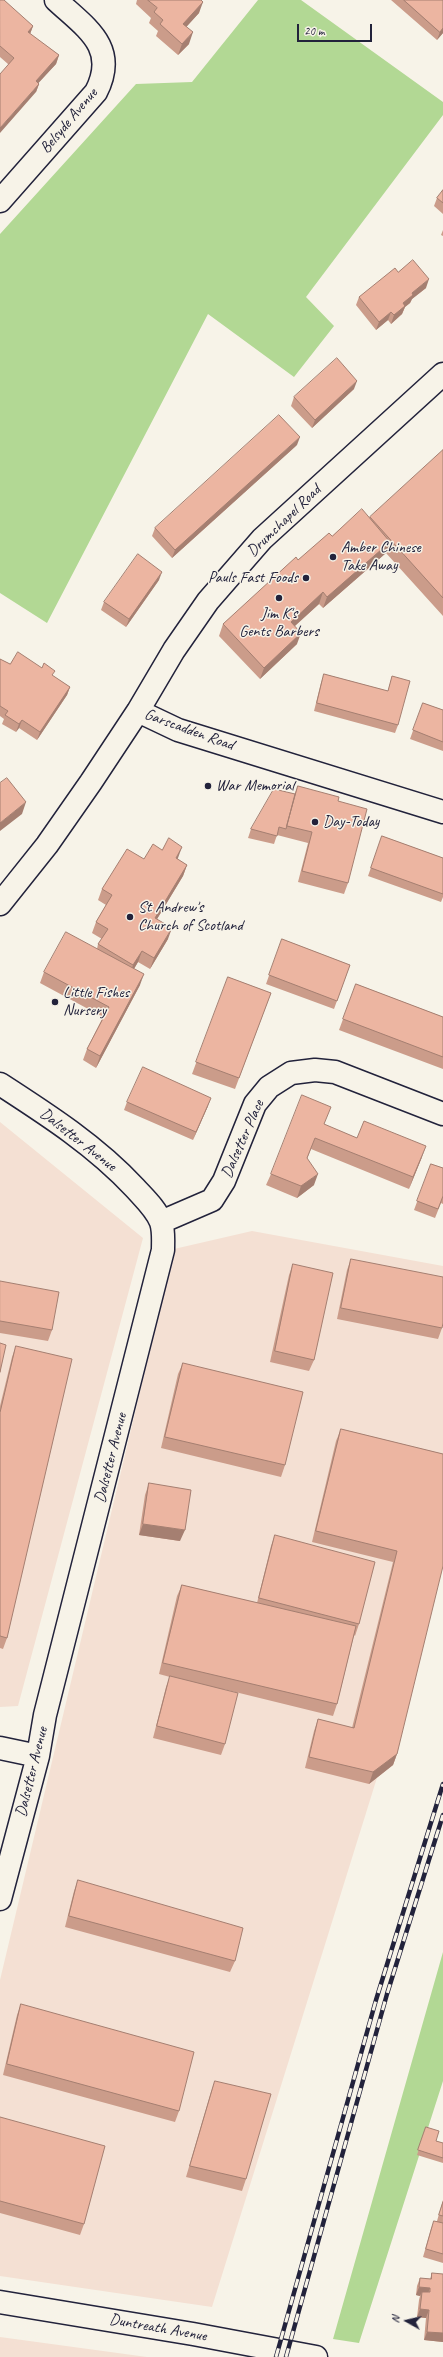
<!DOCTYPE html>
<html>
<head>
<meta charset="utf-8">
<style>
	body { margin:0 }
	#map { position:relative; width:443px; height:2357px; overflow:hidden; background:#f7f3e8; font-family:Caveat,sans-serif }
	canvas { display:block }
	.north { position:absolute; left:387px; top:2301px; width:40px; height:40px; -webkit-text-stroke:3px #f7f3e8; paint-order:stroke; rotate:278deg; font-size:11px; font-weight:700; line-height:16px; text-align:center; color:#22223b }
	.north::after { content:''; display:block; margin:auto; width:14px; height:18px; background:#22223b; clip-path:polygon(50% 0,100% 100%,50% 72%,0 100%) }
	.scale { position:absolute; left:297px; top:24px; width:75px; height:18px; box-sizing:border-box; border:2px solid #22223b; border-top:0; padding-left:5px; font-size:12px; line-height:14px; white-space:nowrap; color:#22223b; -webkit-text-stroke:3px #f7f3e8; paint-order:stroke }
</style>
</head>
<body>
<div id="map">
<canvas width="443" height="2357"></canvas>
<div class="north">N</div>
<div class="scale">20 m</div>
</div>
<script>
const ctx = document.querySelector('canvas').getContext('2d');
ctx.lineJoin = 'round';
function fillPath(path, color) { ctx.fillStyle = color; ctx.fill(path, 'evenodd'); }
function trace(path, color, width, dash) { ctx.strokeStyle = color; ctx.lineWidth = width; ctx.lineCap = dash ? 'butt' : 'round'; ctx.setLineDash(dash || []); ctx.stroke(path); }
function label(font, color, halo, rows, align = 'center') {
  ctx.font = font + ' Caveat,sans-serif'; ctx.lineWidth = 3; ctx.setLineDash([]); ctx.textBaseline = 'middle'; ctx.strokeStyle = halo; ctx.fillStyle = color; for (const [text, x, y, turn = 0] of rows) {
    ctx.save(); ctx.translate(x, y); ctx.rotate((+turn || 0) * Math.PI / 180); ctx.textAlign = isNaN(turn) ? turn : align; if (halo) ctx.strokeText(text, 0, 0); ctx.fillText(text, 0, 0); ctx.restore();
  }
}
fillPath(new Path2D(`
	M0 1122 143 1238 18 1706 0 1707Z
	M252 1231 443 1266V1566L212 2307 0 2276V1980L174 1249Z
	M0 2337 147 2357H0Z`), '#f4e0d3');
fillPath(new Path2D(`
	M258 0H301L443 102V115L306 297 334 326 294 377 208 314 47 623 0 593V234L136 84 192 82Z
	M443 1952V2081L359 2343 333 2339Z`), '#b2d894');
const minor = new Path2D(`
	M0 201 96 92C119 47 86 28 56 0
	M138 711 178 730 443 812
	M0 904 47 845 91 782 138 711 174 650 208 601 262 539 443 374
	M0 1084C48 1115 96 1146 135 1188 145 1199 156 1209 161 1222 164 1231 163 1240 163 1250L45 1715 38 1756 0 1899
	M161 1222 212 1200 224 1181 255 1104 269 1087 291 1073 315 1070 335 1072 443 1114
	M0 1748 38 1756
	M0 2302 193 2334 316 2357`);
trace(minor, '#22223b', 25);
trace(minor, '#f7f3e8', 22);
const rail = new Path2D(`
	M276 2357 376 2000 443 1784
	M286 2357 387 1994 443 1815`);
trace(rail, '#22223b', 4.5);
trace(rail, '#f7f3e8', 3, [9]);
fillPath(new Path2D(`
	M0 0 33 26 30 34 59 55 56 64 38 83 39 84 36 92 8 64 0 57Z
	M137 0H201L199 13 186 27 189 44 178 55 156 36 158 31 149 23 151 18 136 4Z
	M391 0H443V33L437 40Z
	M443 190V214L434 206 437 198Z
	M443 230V236L441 235Z
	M398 272 426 288 412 299 410 303 405 307 402 314 391 324 388 320 376 330 356 305 359 297Z
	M354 389 312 428 291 406 294 397Z
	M297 445 172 558 152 536 155 528Z
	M443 450V616L386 553 323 608 319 604 295 626 297 644 260 679 219 636 223 624 298 560 332 536 369 518Z
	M159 580 126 627 101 610 104 602Z
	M0 659 10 664 53 676 70 687 67 695 37 740 19 728 16 732 2 724 4 719 0 716Z
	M324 674 388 691 392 676 398 725 395 733 314 711 321 683Z
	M423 703 443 710V751L410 739Z
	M298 786 338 801 348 883 344 894 298 882 308 843 277 835 274 844 248 838 251 829 294 795Z
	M382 836 443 858V897L441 902 368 876Z
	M162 850 178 858 177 859 187 865 183 876 157 919 168 939 150 969 138 962 134 969 140 985 96 1068 83 1060 87 1049 103 1017 40 983 44 972 97 949 98 944 102 939 92 933 96 922 106 905 98 900 102 889 144 859Z
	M282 939 350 965 334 1009 266 984Z
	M228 977 271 993 235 1089 192 1074Z
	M356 984 443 1017V1069L339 1030Z
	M127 1102 208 1106 193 1140 124 1110Z
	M324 1125 357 1138 422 1157 409 1189 311 1149 307 1159 314 1185 297 1198 266 1185 271 1174Z
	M431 1164 443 1168V1204L441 1203 435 1218 414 1210Z
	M351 1259 442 1328 438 1339 337 1319 347 1270Z
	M293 1264 314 1360 309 1371 270 1362 289 1275Z
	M0 1281 52 1330 48 1341 0 1333Z
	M16 1346 7 1638 3 1649 0 1648V1406L12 1357Z
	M183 1363 285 1465 281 1477 161 1448 178 1374Z
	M341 1429 443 1454 397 1754 393 1765 369 1784 305 1768 314 1731 318 1719 352 1728 393 1562 312 1542 336 1441Z
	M149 1483 180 1541 139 1535 145 1495Z
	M275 1535 359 1624 355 1636 354 1635 337 1704 333 1716 223 1689 225 1744 221 1755 153 1738 166 1687 170 1677 159 1674 177 1596 182 1585 257 1603 271 1546Z
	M78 1880 235 1961 230 1972 65 1927 74 1891Z
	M21 2004 179 2111 175 2122 3 2075 17 2015Z
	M215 2081 246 2179 242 2191 186 2177 211 2092Z
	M0 2117 84 2224 80 2235 0 2213Z
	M426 2127 436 2141 443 2143V2163L417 2155Z
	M443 2200V2263L423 2257 431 2229 434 2221H437Z
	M432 2273 443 2342 424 2340 426 2318 417 2317 419 2300 420 2296 416 2295 417 2286 420 2278 430 2279Z`), '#cb9c8a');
fillPath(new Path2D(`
	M203 2 199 13 179 35 183 24Z
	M33 26 30 34 28 32Z
	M443 28V33L437 40 440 32Z
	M193 32 189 44 178 55 182 44Z
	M59 55 56 64 33 89 36 81Z
	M39 84 36 92 0 133V128Z
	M429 279 426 288 412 299 410 303 405 307 402 314 391 324 394 315 403 303 412 293Z
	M391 312 388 320 376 330 379 322Z
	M357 381 354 389 312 428 315 420Z
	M300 437 297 445 172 558 175 550Z
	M390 542 386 553 323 608 327 597Z
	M162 572 159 580 126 627 129 619Z
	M323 592 319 604 287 633 291 622Z
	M301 633 297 644 260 679 264 668Z
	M70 687 67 695 37 740 40 732Z
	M22 720 19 728 16 732 19 724Z
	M26 802 22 814 0 831V823Z
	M182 847 178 858 172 870 176 858Z
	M187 865 183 876 151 929 155 918Z
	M172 928 168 939 150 969 154 958Z
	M142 951 138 962 129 977 133 965Z
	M144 974 140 985 96 1068 100 1056Z
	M211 1098 208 1106 193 1140 196 1132Z
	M426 1146 422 1157 409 1189 413 1177Z
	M318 1174 314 1185 297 1198 301 1186Z
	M143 1524 185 1530 180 1541 139 1535Z
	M397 1754 393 1765 369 1784 373 1772Z
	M419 2287 430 2288 427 2296 422 2292 420 2296 416 2295Z
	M420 2309 429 2310 426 2318 417 2317Z
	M427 2332 443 2333V2342L424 2340Z`), '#a57f71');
const building = new Path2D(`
	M0 0H4L33 26 28 32 59 55 36 81 39 84 0 128V74L14 58 0 46Z
	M148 0H201L203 2 183 24 193 32 182 44 160 24 163 20 154 12 157 8Z
	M404 0H443V28L440 32Z
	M443 190V203L437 198Z
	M413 260 429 279 412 293 413 295 403 303 405 306 394 315 391 312 379 322 359 297 395 268 398 272Z
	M337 358 357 381 315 420 294 397Z
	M279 415 300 437 175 550 155 528Z
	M443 450V598L370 517Z
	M362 509 390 542 327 597 323 592 291 622 301 633 264 668 223 624 296 557 298 560 329 533 332 536Z
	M138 554 162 572 129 619 104 602Z
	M18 652 42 668 44 663 55 671 52 675 70 687 40 732 22 720 19 724 5 715 8 711 0 706V659L10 664Z
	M324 674 388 691 392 676 410 681 398 725 317 703Z
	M423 703 443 710V742L413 730Z
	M7 778 26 802 0 823V783Z
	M298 786 339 797 338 801 367 809 348 883 302 871 312 832 287 826Z
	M274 789 295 794 286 829 279 827 277 836 251 829Z
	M382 836 443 858V894L371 868Z
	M169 838 182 847 176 858 187 865 155 918 172 928 154 958 142 951 133 965 98 944 108 929 96 922 112 895 102 889 127 849 144 859 153 844 162 850Z
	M66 932 144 974 100 1056 87 1049 109 1007 44 972Z
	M282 939 350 965 337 1001 269 975Z
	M228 977 271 993 239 1078 196 1062Z
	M356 984 443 1017V1057L343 1019Z
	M143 1067 211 1098 196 1132 127 1102Z
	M302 1095 331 1107 324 1124 357 1138 364 1121 426 1146 413 1177 315 1138 307 1158 318 1174 301 1186 271 1174Z
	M431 1164 443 1168V1196L438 1209 417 1201Z
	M351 1259 443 1277V1323L442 1328 341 1308Z
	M293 1264 333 1273 314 1360 275 1351Z
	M0 1281 59 1292 52 1330 0 1321Z
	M0 1343 6 1345 0 1372Z
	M16 1346 72 1359 7 1638 0 1636V1413Z
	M183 1363 303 1392 285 1465 165 1437Z
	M341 1429 443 1454V1566L397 1754 373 1772 309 1757 318 1719 354 1728 397 1551 316 1531Z
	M149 1483 191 1490 185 1530 143 1524Z
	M275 1535 375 1562 359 1624 259 1598Z
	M182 1585 356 1626 337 1704 163 1663Z
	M170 1676 238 1693 225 1744 157 1726Z
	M78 1880 243 1928 235 1961 69 1916Z
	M21 2004 194 2052 179 2111 7 2064Z
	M215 2081 271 2094 246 2179 190 2166Z
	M0 2117 105 2146 84 2224 0 2201Z
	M426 2127 439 2131 436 2141 443 2143V2158L418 2150Z
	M443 2202V2216L439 2215Z
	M434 2221 443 2223V2254L426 2249Z
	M432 2273 443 2274V2333L427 2332 429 2310 420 2309 422 2292H430V2288L419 2287 420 2278 431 2279Z`);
fillPath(building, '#ecb5a1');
trace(building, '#a57f71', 1);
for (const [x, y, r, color] of [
	[333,557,4,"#22223b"],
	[306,578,4,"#22223b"],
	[279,598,4,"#22223b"],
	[208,786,4,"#22223b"],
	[315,822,4,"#22223b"],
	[130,917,4,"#22223b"],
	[55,1002,4,"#22223b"]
]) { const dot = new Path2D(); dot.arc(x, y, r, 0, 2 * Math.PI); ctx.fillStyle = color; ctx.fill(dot); trace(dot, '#f7f3e8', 1.5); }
label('16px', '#22223b', '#f7f3e8', [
	["Belsyde Avenue",69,121,-50],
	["Drumchapel Road",284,521,-44],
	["Garscadden Road",189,730,20],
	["Dalsetter Place",243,1139,-66],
	["Dalsetter Avenue",78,1140,38],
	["Dalsetter Avenue",111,1458,-76],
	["Dalsetter Avenue",32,1772,-76],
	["Duntreath Avenue",158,2328,10]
]);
label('16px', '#22223b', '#f7f3e8', [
	["Amber Chinese",341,548],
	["Take Away",341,566],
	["Pauls Fast Foods",298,578,"right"],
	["Jim K's",279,614,"center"],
	["Gents Barbers",279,632,"center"],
	["War Memorial",216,786],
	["Day-Today",323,822],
	["St Andrew's",138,908],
	["Church of Scotland",138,926],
	["Little Fishes",63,993],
	["Nursery",63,1011]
], 'left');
</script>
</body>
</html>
